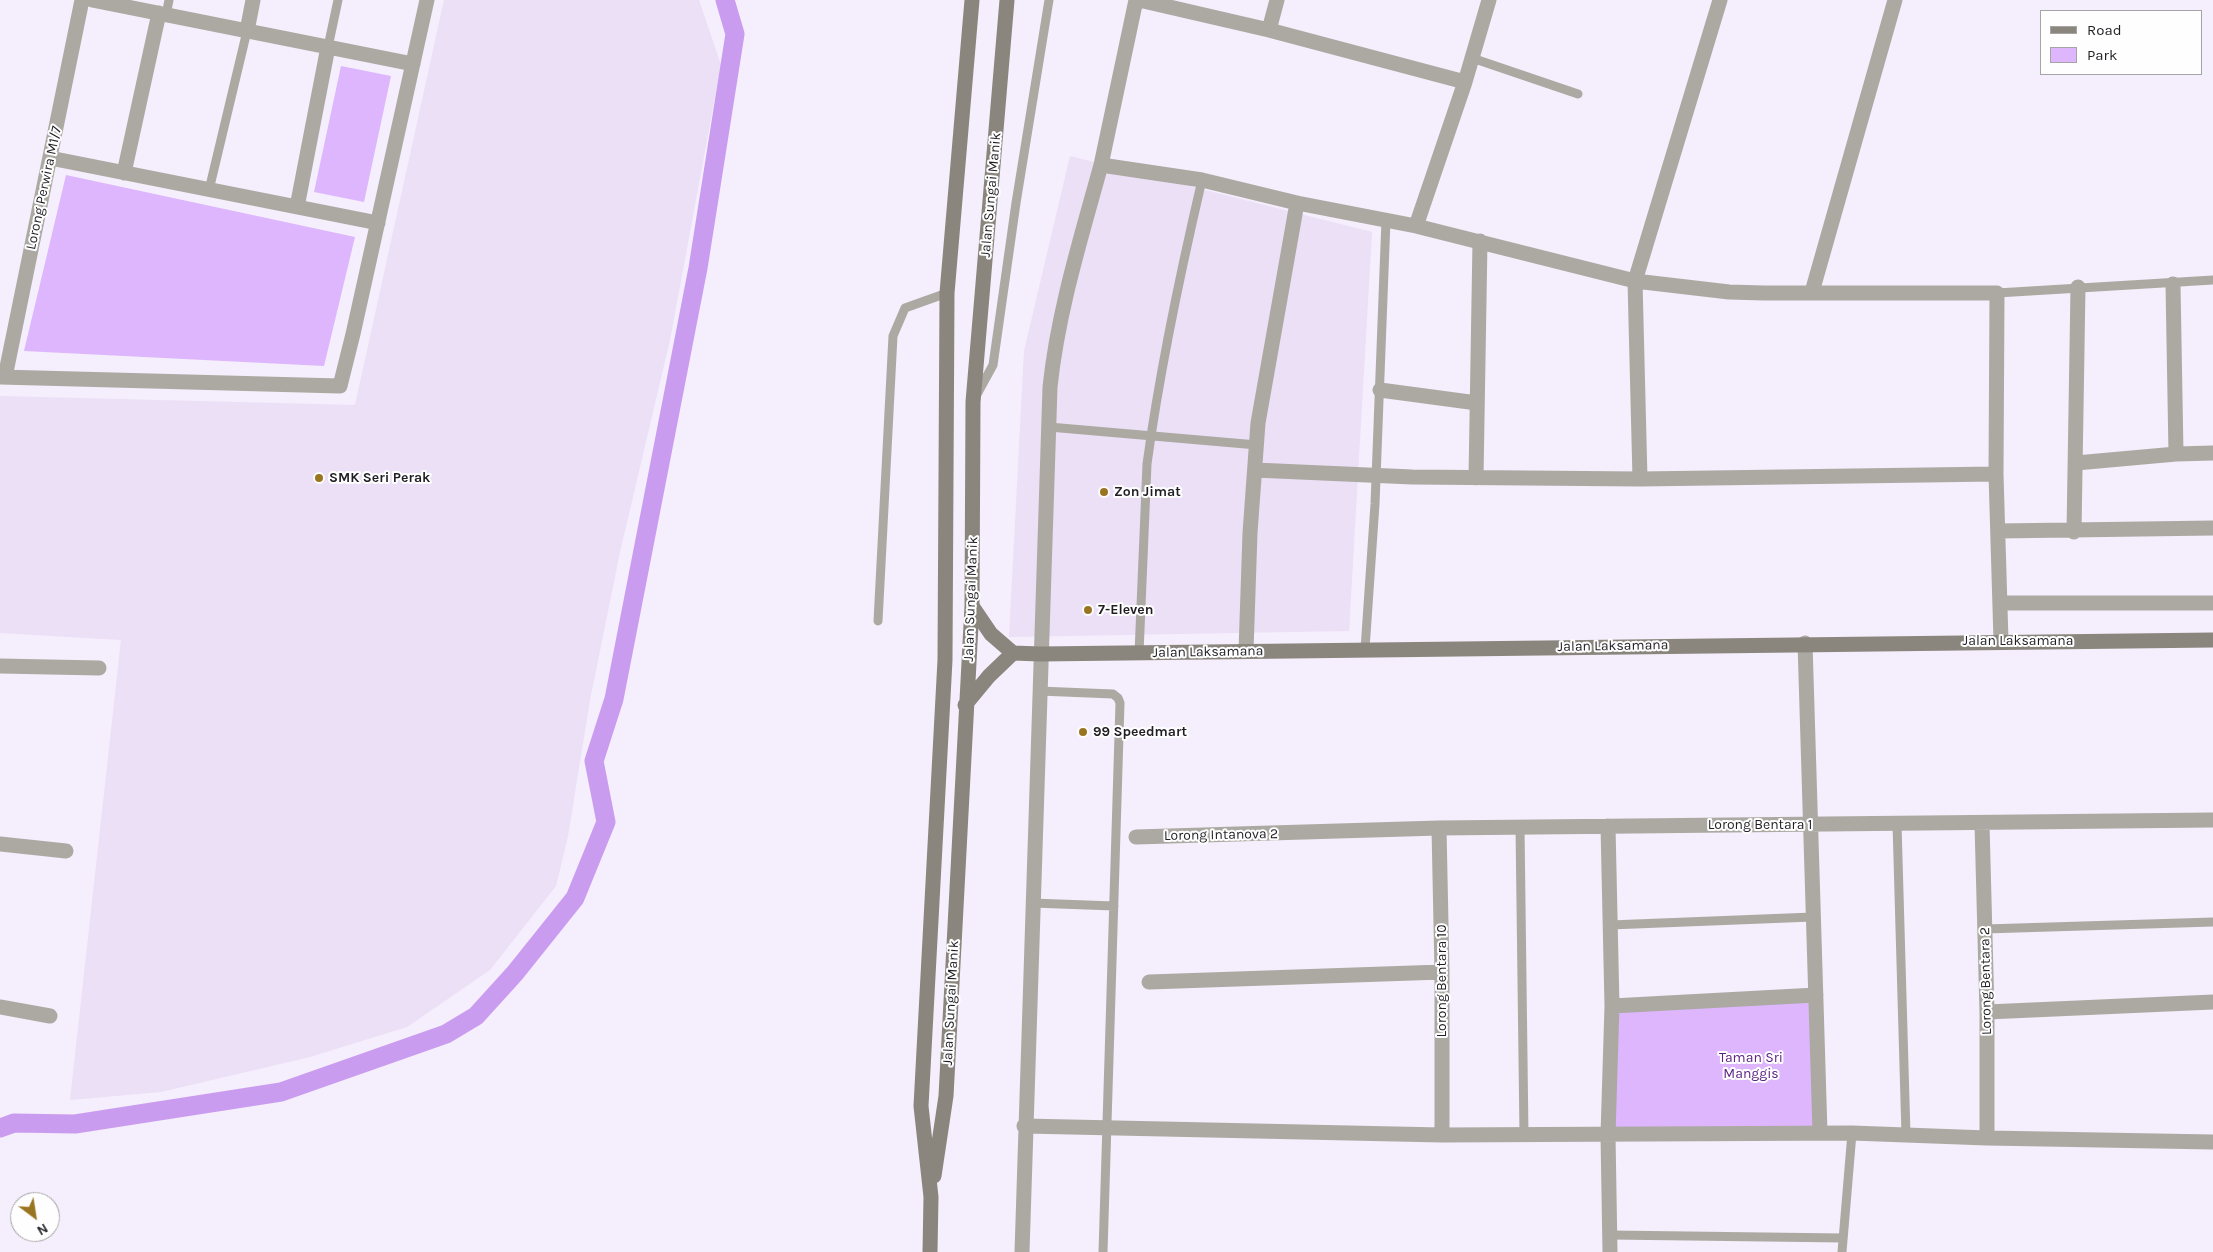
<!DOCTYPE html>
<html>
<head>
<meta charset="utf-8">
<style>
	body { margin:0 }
	#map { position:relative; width:2213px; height:1252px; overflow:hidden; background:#f5eefc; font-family:Karla,sans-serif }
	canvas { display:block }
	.legend { position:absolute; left:2040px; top:10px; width:162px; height:65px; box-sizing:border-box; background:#fefefe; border:1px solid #a5a4a6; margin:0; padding:6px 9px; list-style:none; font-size:15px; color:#201e23 }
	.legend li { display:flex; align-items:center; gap:10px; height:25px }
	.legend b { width:25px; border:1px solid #a5a4a6 }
	.north { position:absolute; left:10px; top:1192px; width:50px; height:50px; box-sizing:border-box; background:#fefefe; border:1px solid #a5a4a6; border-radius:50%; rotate:149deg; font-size:14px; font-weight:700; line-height:20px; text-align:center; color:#201e23 }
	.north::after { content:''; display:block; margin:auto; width:18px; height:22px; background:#9a7521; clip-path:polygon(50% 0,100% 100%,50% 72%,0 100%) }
</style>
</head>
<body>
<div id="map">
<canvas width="2213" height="1252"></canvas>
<ul class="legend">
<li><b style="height:6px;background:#8a867d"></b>Road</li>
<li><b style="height:14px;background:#ddb6fe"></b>Park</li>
</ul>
<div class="north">N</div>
</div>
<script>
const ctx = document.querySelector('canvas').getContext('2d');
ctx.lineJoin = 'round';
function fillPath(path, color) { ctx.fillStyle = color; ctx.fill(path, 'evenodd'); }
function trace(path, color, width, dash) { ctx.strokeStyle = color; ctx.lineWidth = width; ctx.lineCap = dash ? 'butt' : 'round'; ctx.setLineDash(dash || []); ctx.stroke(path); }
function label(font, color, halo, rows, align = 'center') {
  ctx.font = font + ' Karla,sans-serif'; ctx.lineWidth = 4; ctx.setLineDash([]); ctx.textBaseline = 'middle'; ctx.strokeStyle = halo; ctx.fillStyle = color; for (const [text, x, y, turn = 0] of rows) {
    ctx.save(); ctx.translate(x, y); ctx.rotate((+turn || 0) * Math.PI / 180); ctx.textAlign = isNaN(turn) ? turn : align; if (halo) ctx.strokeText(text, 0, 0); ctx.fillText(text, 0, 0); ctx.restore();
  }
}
fillPath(new Path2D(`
	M444 0H699L721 65 670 340 620 552 590 700 568 836 556 886 490 970 407 1027 310 1057 161 1092 70 1100 121 640 0 633V396L355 405Z
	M1070 156 1372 232 1349 631 1009 637 1024 351Z`), '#ebe0f6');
fillPath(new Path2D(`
	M341 66 391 76 364 202 314 192Z
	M66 175 355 237 324 366 24 351Z
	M1811 1000 1814 1127 1613 1130 1619 1012Z`), '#ddb6fe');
trace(new Path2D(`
	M0 1128 14 1123 75 1124 281 1092 446 1034 476 1016 515 973 575 898 606 822 594 761 614 699 698 268 735 34 725 0`), '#ca9cf0', 19);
trace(new Path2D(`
	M166 15 169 0
	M328 47 338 0
	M1472 58 1578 94
	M209 190 247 31
	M1997 293 2213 280
	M976 396 993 365 1016 203 1049 0
	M1049 427 1257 445
	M878 621 893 336 905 308 947 293
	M1365 649 1375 504 1386 220
	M1139 653 1147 464C1160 368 1180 274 1202 180
	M1039 691 1113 694 1118 698 1120 703 1103 1252
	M1897 824 1906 1135
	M1520 827 1524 1135
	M1032 903 1114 906
	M1610 925 1813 917
	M1985 929 2213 922
	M1610 1235 1843 1238
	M1842 1252 1852 1133`), '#aca9a3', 9);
trace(new Path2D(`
	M92 0 413 64
	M1136 0 1101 165 1202 180 1297 203 1416 226 1635 281 1729 292 1764 293H1997L1996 474 2001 641
	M1139 0 1269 30 1465 82
	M1269 30 1277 0
	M247 31 253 0
	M50 158 378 223
	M124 173 159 13
	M297 207 328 47
	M1416 226 1465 82 1489 0
	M2173 284 2176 454 2213 453
	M1812 292 1895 0
	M0 377 340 386 353 334 427 0
	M5 377 82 0
	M1380 390 1477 403
	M2076 463 2176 454
	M1255 470 1412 477 1640 479 1996 474
	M1476 478 1480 241
	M1640 479 1635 281 1720 0
	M1998 531 2213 528
	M2074 532 2078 287
	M2000 603H2213
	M1805 643 1820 1133
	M1246 651 1250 533 1258 423 1297 203
	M0 666 99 668
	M1982 824 1987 1012V1138
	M1608 826 1612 1006 1608 1135 1610 1252
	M1439 828 1442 972V1135
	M1136 837 1439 828 2213 820
	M0 844 66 851
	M1149 982 1442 972
	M1612 1006 1816 995
	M0 1007 50 1016
	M1987 1012 2213 1002
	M1024 1126 1442 1135 1852 1133 1987 1138 2213 1142
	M1022 1252 1050 387C1058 311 1081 238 1101 165`), '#aca9a3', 15);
trace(new Path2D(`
	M972 606 991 634 1013 653 1040 654 2213 640
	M965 705 989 676 1013 653
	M934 1176 946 1096 972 606 973 402 1007 0
	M930 1252 931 1197 921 1106 945 660 947 293 972 0`), '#8a867d', 15);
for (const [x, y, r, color] of [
	[319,478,5,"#9a7521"],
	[1104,492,5,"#9a7521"],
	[1088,610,5,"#9a7521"],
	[1083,732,5,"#9a7521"]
]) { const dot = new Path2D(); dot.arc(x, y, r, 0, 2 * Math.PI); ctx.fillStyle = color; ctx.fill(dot); trace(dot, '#fefefe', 2); }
label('14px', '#201e23', '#fefefe', [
	["Lorong Perwira M1/7",44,188,-78],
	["Jalan Sungai Manik",991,195,-85],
	["Jalan Sungai Manik",971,599,-88],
	["Jalan Laksamana",2018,641],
	["Jalan Laksamana",1613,646,-1],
	["Jalan Laksamana",1208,652,-1],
	["Lorong Bentara 1",1760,825],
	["Lorong Intanova 2",1221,835,-1],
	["Lorong Bentara 10",1442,981,-90],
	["Lorong Bentara 2",1986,981,-91],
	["Jalan Sungai Manik",951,1003,-87]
]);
label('bold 14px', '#201e23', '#fefefe', [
	["SMK Seri Perak",329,478],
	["Zon Jimat",1114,492],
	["7-Eleven",1098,610],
	["99 Speedmart",1093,732]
], 'left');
label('14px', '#5e2384', '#fefefe', [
	["Taman Sri",1751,1058],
	["Manggis",1751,1074]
]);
</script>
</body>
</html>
